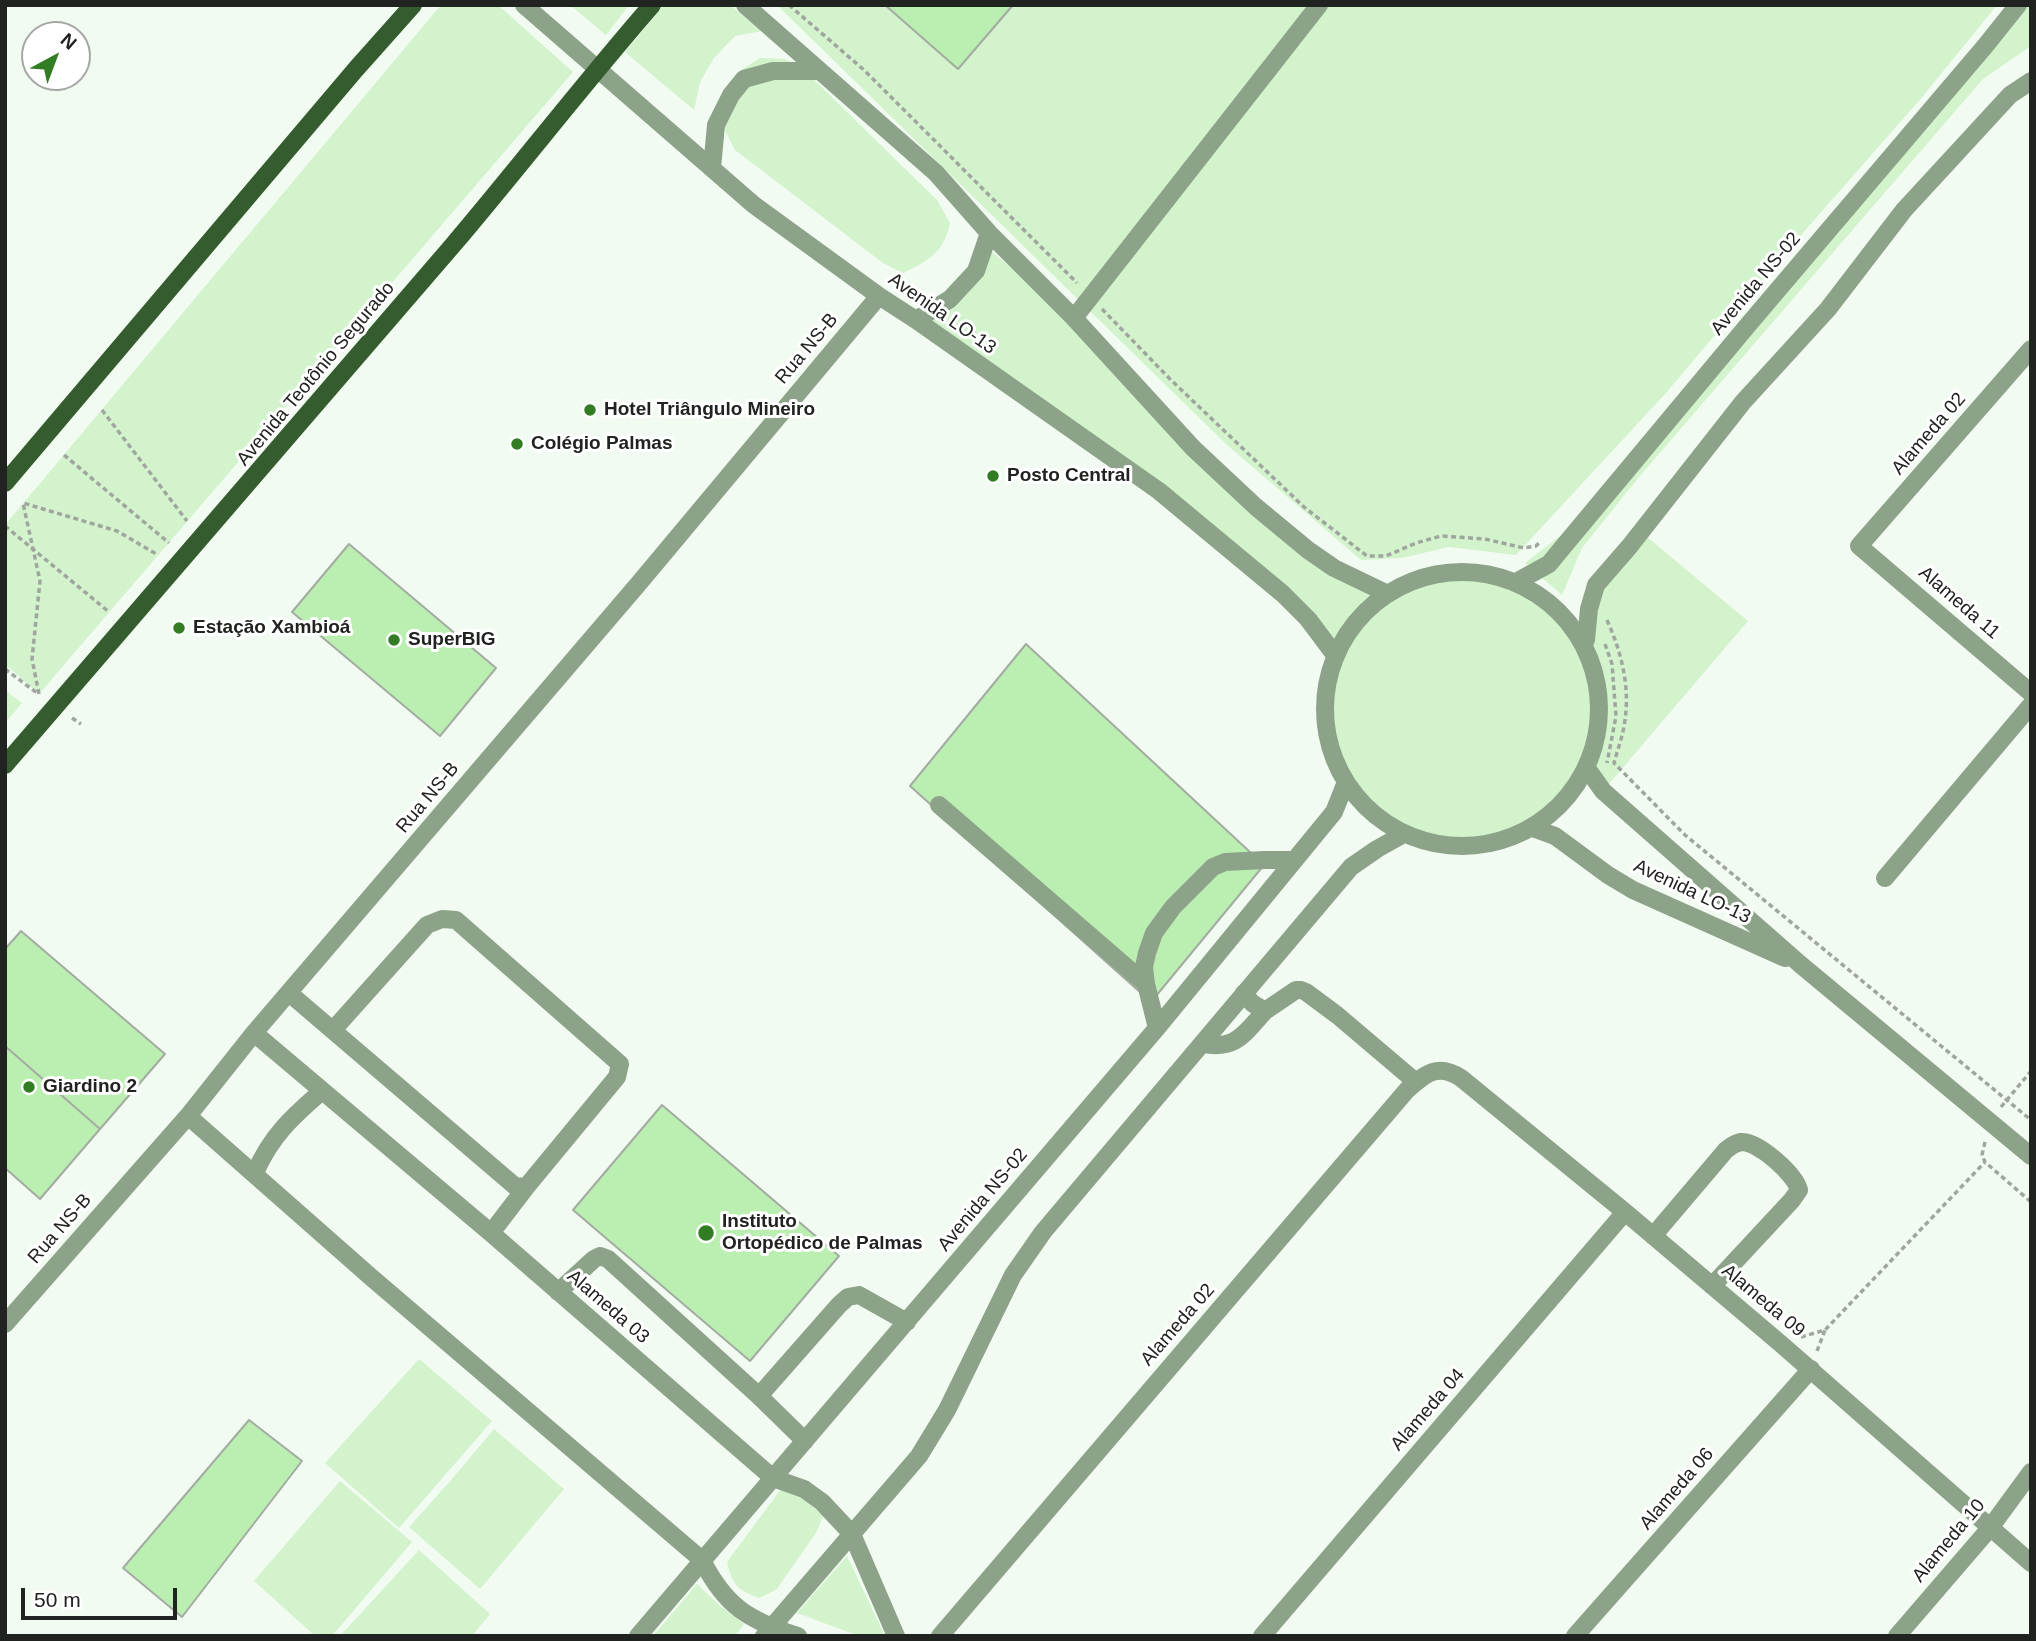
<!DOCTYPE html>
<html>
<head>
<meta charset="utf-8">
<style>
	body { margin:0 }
	#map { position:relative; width:2036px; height:1641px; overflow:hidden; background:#f2fbf1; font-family:Arial,sans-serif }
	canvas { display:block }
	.frame { position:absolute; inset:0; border:7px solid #20231f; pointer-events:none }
	.north { position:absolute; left:21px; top:21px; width:70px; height:70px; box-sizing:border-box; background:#fff; border:2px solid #a6a7a5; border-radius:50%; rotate:41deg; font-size:19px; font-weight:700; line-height:28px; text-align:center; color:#20231f }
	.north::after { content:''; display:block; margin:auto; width:24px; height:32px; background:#327c23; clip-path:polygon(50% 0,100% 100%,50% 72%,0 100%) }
	.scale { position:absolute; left:21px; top:1588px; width:156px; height:32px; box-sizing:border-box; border:4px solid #20231f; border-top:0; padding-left:9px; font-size:21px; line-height:24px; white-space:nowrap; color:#20231f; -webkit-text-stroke:5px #fff; paint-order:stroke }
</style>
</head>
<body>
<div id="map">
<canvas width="2036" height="1641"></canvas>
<div class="frame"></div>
<div class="north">N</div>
<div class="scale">50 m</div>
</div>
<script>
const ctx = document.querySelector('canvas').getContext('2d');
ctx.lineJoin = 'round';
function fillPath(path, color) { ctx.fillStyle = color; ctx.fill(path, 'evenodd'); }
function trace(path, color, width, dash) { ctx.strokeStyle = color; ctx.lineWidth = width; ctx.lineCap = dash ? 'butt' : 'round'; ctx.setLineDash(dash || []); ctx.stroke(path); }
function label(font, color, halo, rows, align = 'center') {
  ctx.font = font + ' Arial,sans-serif'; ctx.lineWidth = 6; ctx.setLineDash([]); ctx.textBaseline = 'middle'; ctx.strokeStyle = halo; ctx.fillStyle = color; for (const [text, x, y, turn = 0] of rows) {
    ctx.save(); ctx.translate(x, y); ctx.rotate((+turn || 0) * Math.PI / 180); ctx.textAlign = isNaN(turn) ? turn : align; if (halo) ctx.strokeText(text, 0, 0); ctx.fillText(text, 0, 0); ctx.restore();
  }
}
fillPath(new Path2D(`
	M441 5H498L573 72 39 694 5 664V525Z
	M570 5H629L606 35Z
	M664 5H730L762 31 735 36 714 58 700 82 694 110 625 52Z
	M777 5H1997L1923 96 1759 283 1665 394 1516 555 1449 547 1402 558 1361 560 1227 445Z
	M2025 5H2031V46L1983 79 1639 477 1582 548 1562 595 1525 563 1578 522Z
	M760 58 785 59 802 68 937 200 950 223C944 253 928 261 903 273L883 263 735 150 721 123 724 96 738 72Z
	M982 244 1074 318 1217 479 1388 594 1456 572 1518 581 1586 639 1589 609 1640 531 1748 621 1603 791 1586 768 1564 803 1492 845H1430L1402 835 1346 782 1325 698 1335 655 1267 580 916 320 963 287Z
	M5 690 22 703 5 723Z
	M419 1359 492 1421 399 1528 325 1463Z
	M494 1429 564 1489 480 1589 409 1527 452 1479Z
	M340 1481 412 1542 332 1636H315L254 1581Z
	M781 1489 802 1497 823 1516 816 1533 776 1590 759 1598C737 1590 732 1584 727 1562Z
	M419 1550 490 1614 472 1636H340Z
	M847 1556 885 1636H859L797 1613Z
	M697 1584 719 1605 744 1624 735 1636H653Z`), '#d2f3cc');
const building = new Path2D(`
	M885 5H1013L958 69Z
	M349 544 496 668 440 736 292 612Z
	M1026 644 1264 865 1151 1002 910 786Z
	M21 931 165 1054 100 1129 5 1046V949Z
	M5 1046 100 1129 40 1199 5 1168Z
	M662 1105 839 1256 750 1361 573 1210Z
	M249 1420 302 1461 182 1617 123 1568Z`);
fillPath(building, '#bbefb1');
trace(building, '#a3aba2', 2);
trace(new Path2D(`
	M789 5 864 70 1077 283
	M1102 309 1170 379 1304 507 1367 556H1386L1416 543 1441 536 1485 539 1524 548 1536 546 1540 542
	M102 410 187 521
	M64 455 169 543
	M5 526 109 612
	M1607 620C1622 654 1631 689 1624 726 1622 739 1617 751 1614 763L1685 835 2031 1120
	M1605 644 1612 664 1616 716 1607 763
	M5 669 37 693
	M39 694 32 659 40 581 23 503 117 531 158 555
	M72 718 81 724
	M2001 1107 2031 1071
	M1985 1142 1982 1155 1985 1162 2031 1202
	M1801 1337 1825 1330 1985 1162
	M1817 1351 1825 1330`), '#a0a69f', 3.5, [5, 3.5]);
trace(new Path2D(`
	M524 5 754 205 879 296 916 320 1159 491 1283 594 1308 619 1335 655
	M745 5 936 173 989 233 1074 318 1193 448 1256 507 1308 550 1334 568 1388 594
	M712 168 716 125 731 95 744 79 773 71H817
	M1074 318 1319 5
	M916 320 950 299 976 271 989 233
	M2031 349 1859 546 2031 693
	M1325 709a137 137 0 1 1 274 0a137 137 0 1 1-274 0Z
	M1518 581 1549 564 1563 547 1748 325 1986 45 2018 5
	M1586 640 1589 609 1596 585 1629 547 1743 402 1828 309 1904 210 2010 95 2031 81
	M1586 767 1603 791 1801 965 2031 1156
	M939 805 1146 984
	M1533 828 1555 836 1608 875 1633 890 1785 958
	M1885 878 2031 705
	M289 993 516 1187 527 1186 617 1077 620 1064 456 920 442 919 427 925 333 1030
	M1244 993 1252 1003 1265 1011 1296 990H1301L1306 992 1337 1015 1416 1082
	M1157 1028 1146 984 1144 967 1147 953 1154 933 1173 907 1213 867 1225 862 1265 860H1295
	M254 1033 491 1233 773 1478 804 1489 822 1502 852 1534 896 1636
	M1203 1044C1236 1050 1244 1034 1265 1011
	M188 1116 372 1278 702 1560C725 1606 749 1621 798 1636
	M255 1173C271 1136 292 1117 322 1091
	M491 1233 527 1186
	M1653 1236 1726 1150C1731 1146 1735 1143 1741 1142 1758 1141 1795 1174 1799 1190L1792 1200 1712 1286
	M558 1292 594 1259 600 1256 608 1259 759 1396
	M5 1324 188 1116 254 1033 640 582 879 296
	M805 1441 759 1396 839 1305 848 1297 859 1295 907 1322
	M638 1636 1157 1028 1334 812 1346 782
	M764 1636 919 1456 947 1410 1013 1275 1043 1232 1351 867 1377 849 1402 835
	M940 1636 1407 1090C1426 1073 1438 1063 1461 1078L1625 1212 1781 1344 2031 1563
	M1262 1636 1625 1212
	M1575 1636 1811 1369
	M1897 1636 1990 1528 2031 1472`), '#8da389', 18);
trace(new Path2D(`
	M5 483 356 69 413 5
	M5 765C155 592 305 419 453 245 520 166 584 83 652 5`), '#355c2e', 18);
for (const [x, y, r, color] of [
	[590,410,7,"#327c23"],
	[517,444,7,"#327c23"],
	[993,476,7,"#327c23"],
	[179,628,7,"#327c23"],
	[394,640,7,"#327c23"],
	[29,1087,7,"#327c23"],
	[706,1233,9,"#327c23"]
]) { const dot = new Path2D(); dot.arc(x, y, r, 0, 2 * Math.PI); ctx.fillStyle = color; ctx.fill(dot); trace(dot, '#fff', 2.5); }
label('19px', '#20231f', '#fff', [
	["Avenida NS-02",1756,284,-50],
	["Avenida LO-13",942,314,35],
	["Rua NS-B",807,349,-50],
	["Avenida Teotônio Segurado",316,374,-50],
	["Alameda 02",1929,434,-49],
	["Alameda 11",1959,603,41],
	["Rua NS-B",428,798,-50],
	["Avenida LO-13",1692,892,25],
	["Avenida NS-02",983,1200,-50],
	["Rua NS-B",60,1229,-49],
	["Alameda 09",1763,1301,40],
	["Alameda 03",608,1307,41],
	["Alameda 02",1178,1325,-49],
	["Alameda 04",1428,1410,-49],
	["Alameda 06",1677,1489,-49],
	["Alameda 10",1949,1541,-50]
]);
label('bold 19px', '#20231f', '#fff', [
	["Hotel Triângulo Mineiro",604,410],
	["Colégio Palmas",531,444],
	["Posto Central",1007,476],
	["Estação Xambioá",193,628],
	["SuperBIG",408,640],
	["Giardino 2",43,1087],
	["Instituto",722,1222],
	["Ortopédico de Palmas",722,1244]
], 'left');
</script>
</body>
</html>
